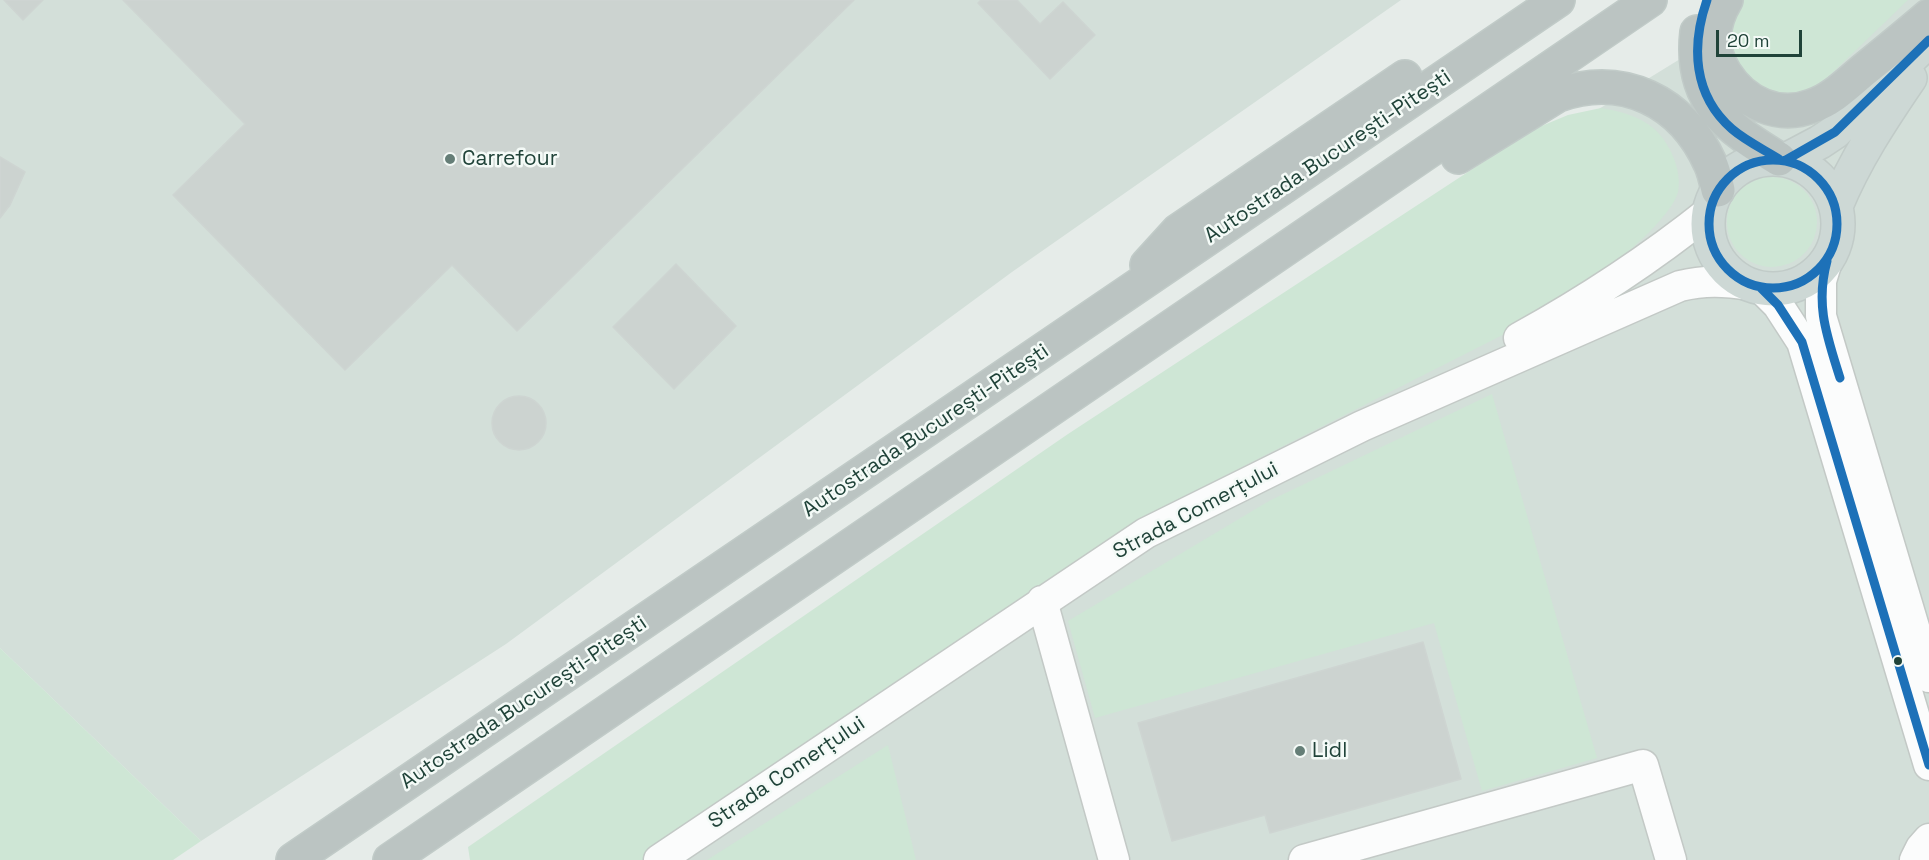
<!DOCTYPE html>
<html>
<head>
<meta charset="utf-8">
<style>
	body { margin:0 }
	#map { position:relative; width:1929px; height:860px; overflow:hidden; background:#e6ece9; font-family:"Space Grotesk",sans-serif }
	canvas { display:block }
	.scale { position:absolute; left:1716px; top:30px; width:86px; height:27px; box-sizing:border-box; border:3px solid #204339; border-top:0; padding-left:8px; font-size:18px; line-height:21px; white-space:nowrap; color:#204339; -webkit-text-stroke:4px #f4faf7; paint-order:stroke }
</style>
</head>
<body>
<div id="map">
<canvas width="1929" height="860"></canvas>
<div class="scale">20 m</div>
</div>
<script>
const ctx = document.querySelector('canvas').getContext('2d');
ctx.lineJoin = 'round';
function fillPath(path, color) { ctx.fillStyle = color; ctx.fill(path, 'evenodd'); }
function trace(path, color, width, dash) { ctx.strokeStyle = color; ctx.lineWidth = width; ctx.lineCap = dash ? 'butt' : 'round'; ctx.setLineDash(dash || []); ctx.stroke(path); }
function label(font, color, halo, rows, align = 'center') {
  ctx.font = font + ' "Space Grotesk",sans-serif'; ctx.lineWidth = 5; ctx.setLineDash([]); ctx.textBaseline = 'middle'; ctx.strokeStyle = halo; ctx.fillStyle = color; for (const [text, x, y, turn = 0] of rows) {
    ctx.save(); ctx.translate(x, y); ctx.rotate((+turn || 0) * Math.PI / 180); ctx.textAlign = isNaN(turn) ? turn : align; if (halo) ctx.strokeText(text, 0, 0); ctx.fillText(text, 0, 0); ctx.restore();
  }
}
fillPath(new Path2D(`
	M0 0H1401L1012 272 506 644 201 841 0 648Z
	M1776 0H1929V860H470L1511 163Z`), '#d3dfd9');
fillPath(new Path2D(`
	M1740 0H1908L1829 76 1811 89 1790 95 1770 91 1744 78 1730 59 1731 10Z
	M1601 108C1630 113 1655 121 1669 148 1676 161 1681 177 1678 192 1669 226 1582 290 1552 310L1135 521 653 860H470L468 847 1068 434 1532 130 1568 115Z
	M1727 222a45 45 0 1 1 90 0a45 45 0 1 1-90 0Z
	M1492 394 1597 758 1482 791 1434 623 1095 718 1068 621 1269 501Z
	M0 648 201 841 173 860H0Z
	M888 745 916 860H707Z`), '#cee6d5');
const building = new Path2D(`
	M4 0H43L23 20Z
	M123 0H854L517 331 452 265 345 370 173 195 245 124Z
	M981 0H1017L1040 24 1063 2 1095 35 1050 79 978 3Z
	M0 157 25 172 10 205 0 218Z
	M676 264 736 326 674 389 613 327Z
	M492 423a27 27 0 1 1 54 0a27 27 0 1 1-54 0Z
	M1423 642 1461 779 1270 833 1265 815 1172 841 1138 723Z`);
fillPath(building, '#ccd3d0');
trace(building, '#ced5d2', 1.5);
const minor = new Path2D(`
	M1827 261 1821 281V316L1929 677
	M1761 288 1778 305 1802 342 1929 765
	M1519 338C1586 301 1650 259 1710 211
	M1042 601 1114 860
	M659 860 1146 533 1362 426 1680 286C1704 280 1725 281 1750 285
	M1304 860 1643 765 1671 860
	M1915 860 1921 848 1929 839`);
const major = new Path2D(`
	M1708 224a65 65 0 1 1 130 0a65 65 0 1 1-130 0Z
	M1786 160 1820 142 1835 132 1929 40
	M1836 206C1855 160 1882 119 1910 78`);
const highway = new Path2D(`
	M1726 0C1711 25 1710 49 1725 73 1744 103 1778 119 1812 106 1832 100 1849 82 1865 69 1886 52 1908 34 1929 16
	M1697 32C1689 102 1727 127 1779 159
	M1458 157 1558 95C1623 72 1682 101 1710 163 1714 171 1716 181 1718 190
	M1147 265 1178 231 1405 77
	M293 860 1558 0
	M390 860 1650 0`);
trace(minor, '#c3c9c6', 33);
trace(major, '#c1cbc8', 36);
trace(highway, '#c1cbc8', 36);
trace(minor, '#fbfcfc', 30);
trace(major, '#cdd8d5', 33);
trace(highway, '#bbc4c2', 33);
trace(new Path2D(`
	M1707 0C1691 46 1693 95 1732 129 1746 141 1763 149 1779 159
	M1709 224a64 64 0 1 1 128 0a64 64 0 1 1-128 0Z
	M1786 160 1835 132 1929 40
	M1827 261C1815 305 1827 336 1840 378
	M1761 288 1778 305 1802 342 1929 765`), '#1d71b8', 9);
for (const [x, y, r, color] of [
	[450,159,6,"#657e77"],
	[1898,661,5,"#204339"],
	[1300,751,6,"#657e77"]
]) { const dot = new Path2D(); dot.arc(x, y, r, 0, 2 * Math.PI); ctx.fillStyle = color; ctx.fill(dot); trace(dot, '#f4faf7', 2); }
label('21px', '#204339', '#f4faf7', [
	["Autostrada București-Pitești",1328,157,-34],
	["Autostrada București-Pitești",926,431,-34],
	["Strada Comerțului",1196,511,-28],
	["Autostrada București-Pitești",524,703,-34],
	["Strada Comerțului",787,773,-34]
]);
label('21px', '#204339', '#f4faf7', [
	["Carrefour",462,159],
	["Lidl",1312,751]
], 'left');
</script>
</body>
</html>
